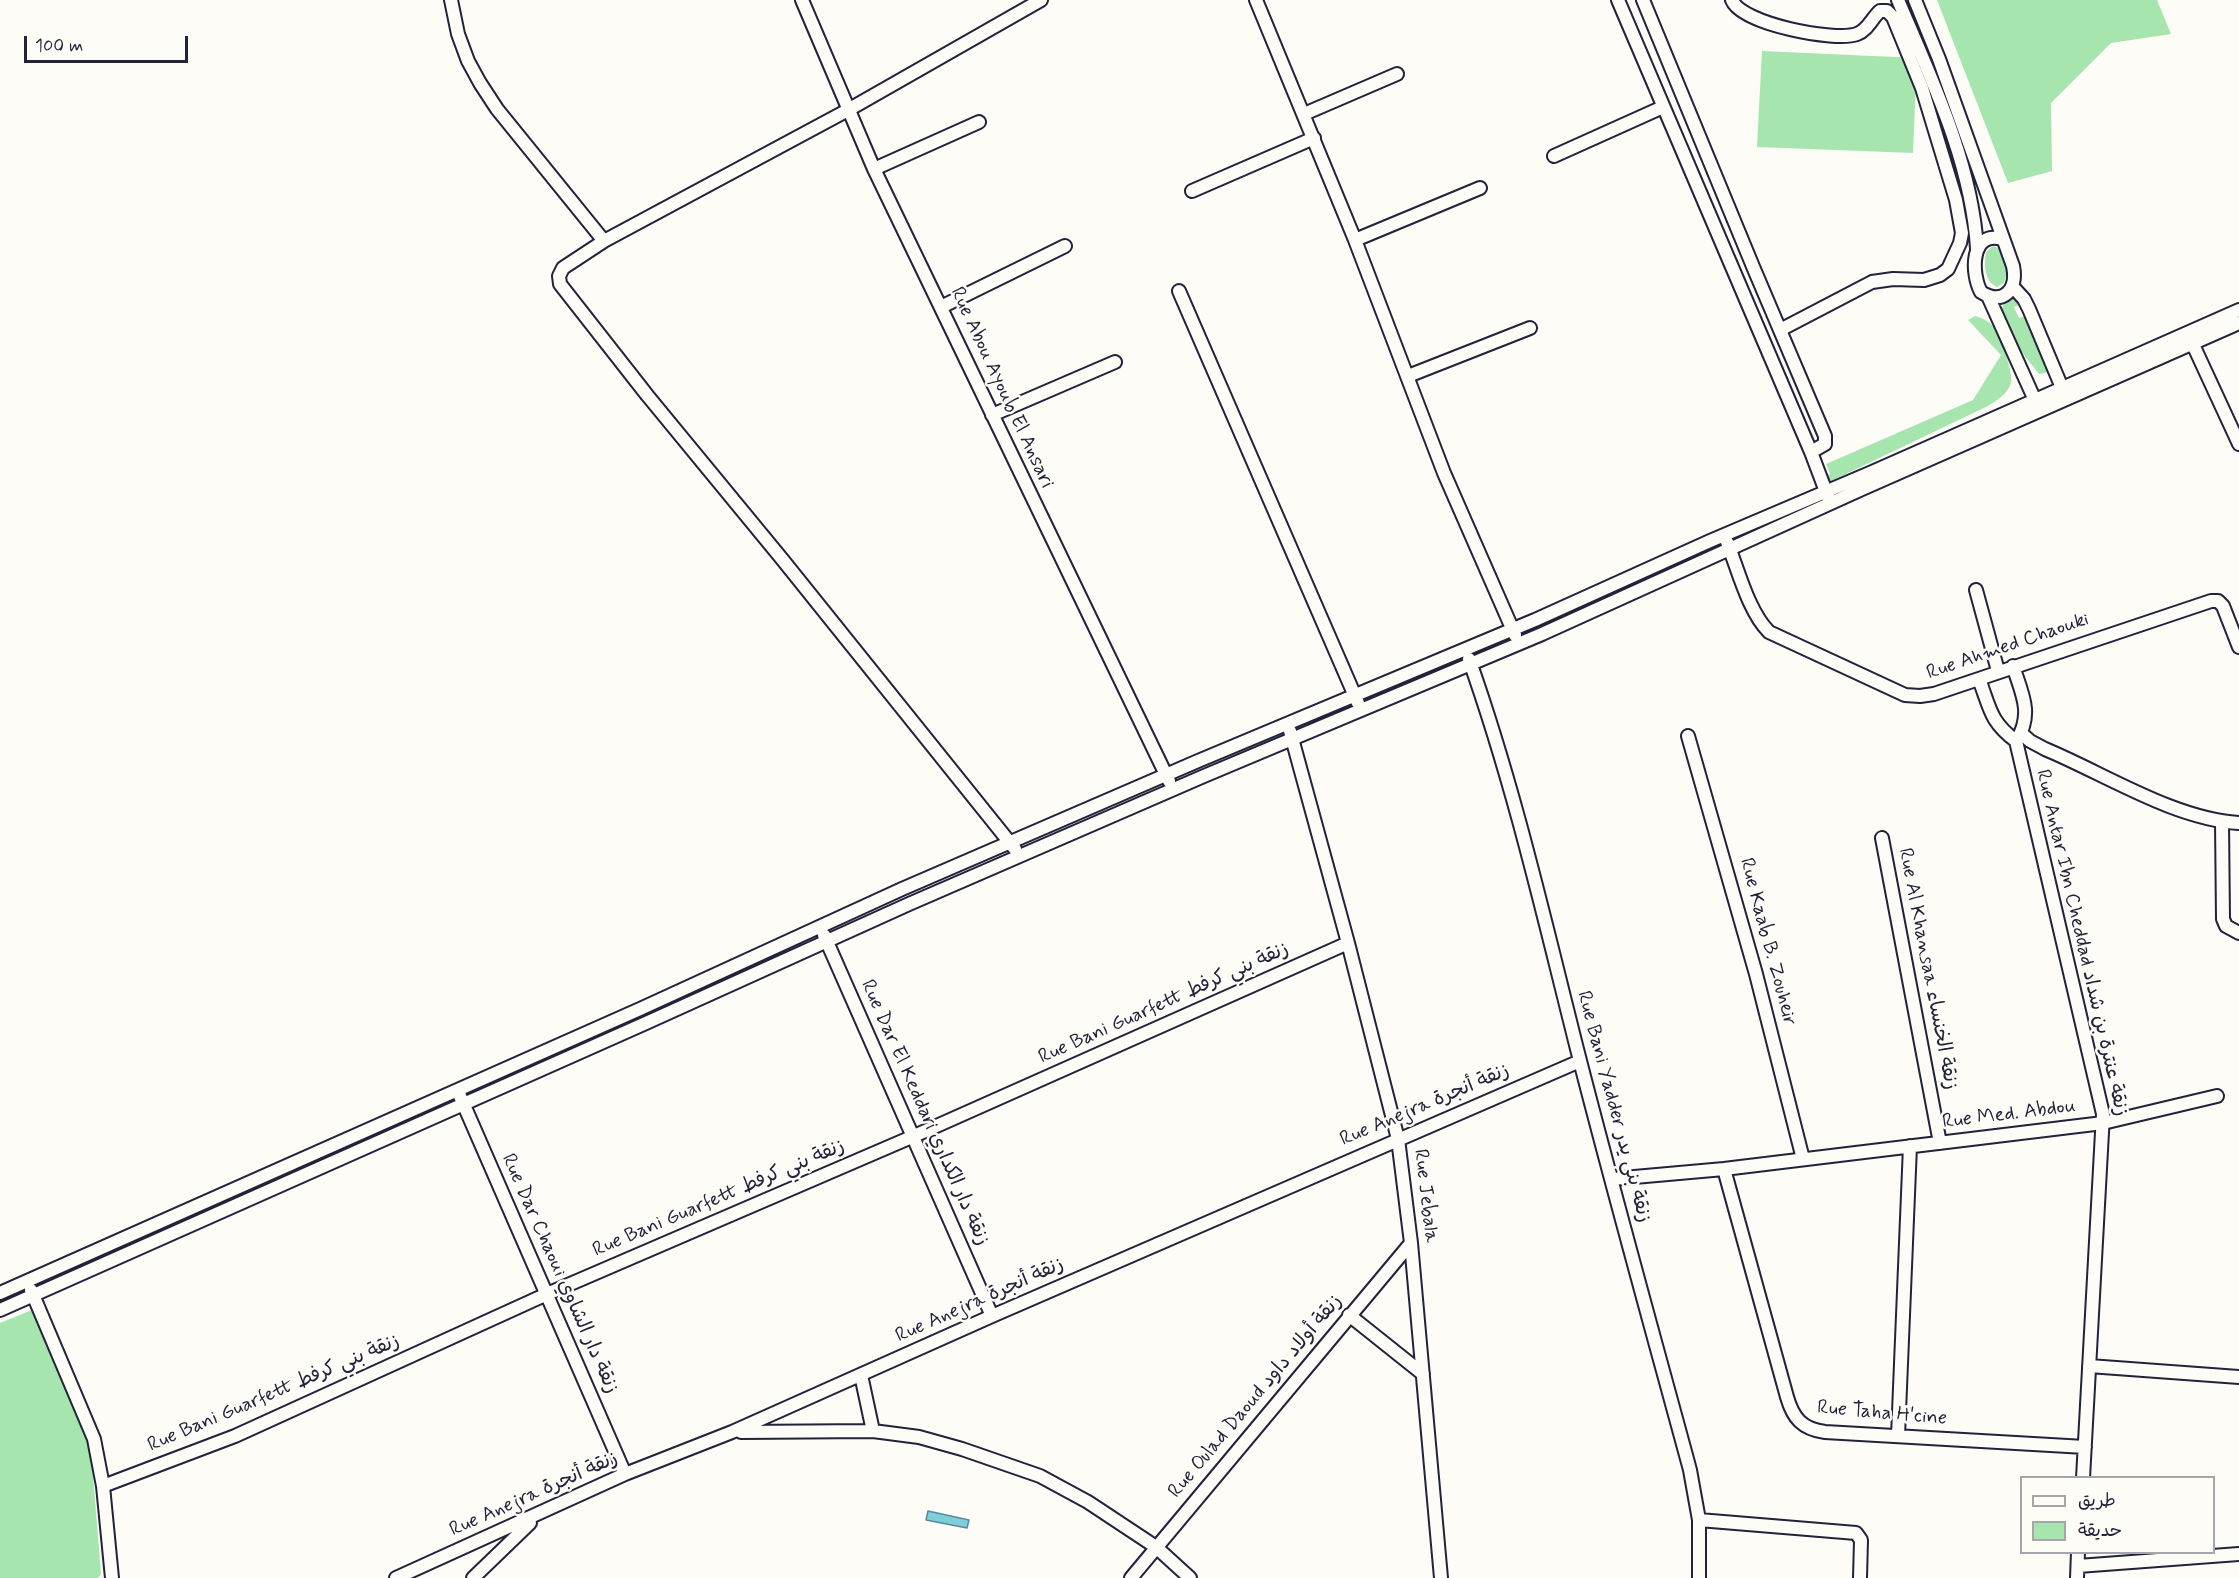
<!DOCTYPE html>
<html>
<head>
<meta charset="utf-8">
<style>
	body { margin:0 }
	#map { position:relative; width:2239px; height:1578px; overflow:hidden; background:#fdfcf7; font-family:Mynerve,"Playpen Sans Arabic",sans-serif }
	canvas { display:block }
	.legend { position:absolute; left:2020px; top:1476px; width:195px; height:78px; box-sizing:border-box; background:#fdfcf7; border:2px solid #a5a5ac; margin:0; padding:8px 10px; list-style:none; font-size:18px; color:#22223b }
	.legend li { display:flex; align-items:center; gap:12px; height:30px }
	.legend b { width:30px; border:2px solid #a5a5ac }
	.scale { position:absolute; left:24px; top:36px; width:164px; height:27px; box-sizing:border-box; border:3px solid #22223b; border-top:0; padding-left:8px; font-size:18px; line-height:21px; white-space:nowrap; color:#22223b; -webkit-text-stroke:4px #fdfcf7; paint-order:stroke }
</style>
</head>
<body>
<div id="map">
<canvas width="2239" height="1578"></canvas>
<ul class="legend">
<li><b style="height:8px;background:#fdfcf7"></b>طريق</li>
<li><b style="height:16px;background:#a6e6ae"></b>حديقة</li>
</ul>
<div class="scale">100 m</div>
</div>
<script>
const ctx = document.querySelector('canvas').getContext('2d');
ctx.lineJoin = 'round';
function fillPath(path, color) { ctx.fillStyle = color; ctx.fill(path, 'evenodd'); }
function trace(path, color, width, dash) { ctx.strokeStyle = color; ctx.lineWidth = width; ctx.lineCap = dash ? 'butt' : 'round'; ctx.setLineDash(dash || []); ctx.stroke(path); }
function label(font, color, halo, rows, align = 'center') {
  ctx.font = font + ' Mynerve,"Playpen Sans Arabic",sans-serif'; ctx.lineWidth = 5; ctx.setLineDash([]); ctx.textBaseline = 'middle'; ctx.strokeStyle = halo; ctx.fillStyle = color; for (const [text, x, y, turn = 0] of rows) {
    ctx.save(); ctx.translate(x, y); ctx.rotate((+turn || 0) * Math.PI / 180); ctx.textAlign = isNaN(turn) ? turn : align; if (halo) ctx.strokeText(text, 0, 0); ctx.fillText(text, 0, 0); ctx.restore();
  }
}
fillPath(new Path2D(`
	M1937 0H2157L2171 34 2111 43 2051 103 2052 171 2008 183Z
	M1762 51 1917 58 1913 153 1757 147Z
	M1993 246 2002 250 2008 268 2004 283 1997 287C1984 281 1984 265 1986 252Z
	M2013 299H2017L2021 304 2014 307 2019 318 2026 316 2048 369 2046 373 2039 374 2014 342 2001 311 2004 302Z
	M1975 316C1982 318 1987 320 1992 325 1999 333 2014 372 2011 383 2007 395 1997 400 1988 406L1829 482 1826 476 1830 474 1826 464 1973 400 2001 355 1968 320Z
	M32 1310 91 1450 101 1574 98 1578H0V1323Z`), '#a6e6ae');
const water = new Path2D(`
	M928 1511 969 1520 967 1528 926 1520Z`);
fillPath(water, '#7fcfdb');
trace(water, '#5a8a9b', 1.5);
const minor = new Path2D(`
	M451 0 458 34 468 61 480 83 497 109 604 241
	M802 0 874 169 1169 781
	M1256 0 1355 240 1444 473 1515 635
	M1618 0 1811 452 1828 497
	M1643 0 1754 269 1825 436V444L1811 452
	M1732 0C1741 24 1835 42 1857 34 1868 30 1872 18 1880 11H1887L1893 17 1922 88 1956 200 1962 233 1960 243 1948 269 1940 275 1924 280 1893 279 1872 282 1780 330
	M1898 0C1931 78 1972 163 1977 249
	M1915 0 1939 59 2013 266C2018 290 2003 306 1981 292 1971 274 1970 230 2002 239
	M1304 114 1397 74
	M1554 156 1663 107
	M874 169 979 122
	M1192 191 1314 138
	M1355 240 1480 188
	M2013 287 2024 299 2029 309 2065 395
	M1179 291 1358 703
	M1988 296 2038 407
	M941 307 1065 246
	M2190 338 2239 444
	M1408 376 1530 328
	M992 415 1115 362
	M1727 542C1738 569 1748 611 1769 632L1905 695 1920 696 1934 694 2211 601H2218L2223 606 2239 647
	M1976 590 1998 671
	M1469 659C1514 786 1544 918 1577 1049 1613 1190 1652 1330 1690 1470L1699 1520V1578
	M2013 666C2022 694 2033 713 2017 740
	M1979 679C1990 708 1990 722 2016 741
	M1290 731 1348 943 1398 1139 1411 1243 1441 1578
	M2021 733 2030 741 2045 749C2105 774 2174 819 2239 823
	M1688 736 1756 974 1803 1159
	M2016 741 2103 1114 2083 1478
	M2222 822 2223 919 2226 926 2239 933
	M1882 838 1940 1143
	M1015 849 782 559 647 395 560 284 559 276 563 268 604 241 848 110 1041 0
	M824 935 992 1316
	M460 1096 625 1474
	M1724 1169 1787 1397C1793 1418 1802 1429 1825 1432L2085 1447
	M1612 1179 1724 1169 2103 1123 2217 1096
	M31 1290 94 1439 103 1486 112 1578
	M0 1293 640 1009 902 889 1198 761 1535 620 1710 541 1872 472 2239 310
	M0 1310 646 1023 909 904 1204 776 1542 634 1862 489 2239 323
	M1349 1315 1423 1374
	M2089 1366 2239 1377
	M861 1375 873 1431
	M741 1432 873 1431 919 1437 962 1449 1040 1476 1088 1502 1156 1547 1190 1578
	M1898 1436 1910 1146
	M103 1486 235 1436 547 1294 914 1136 1348 943
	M1699 1520 1856 1533 1861 1540 1860 1578
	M2078 1566 2239 1554
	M396 1578 625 1474 732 1432 992 1316 1580 1061
	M473 1578 530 1523
	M1131 1578 1411 1243
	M2077 1578 2078 1552`);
trace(minor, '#22223b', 16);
trace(minor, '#fdfcf7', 12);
label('20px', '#22223b', '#fdfcf7', [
	["Rue Abou Ayoub El Ansari",1001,388,65],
	["Rue Ahmed Chaouki",2008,647,-19],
	["Rue Kaab B. Zouheir",1767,942,75],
	["Rue Antar Ibn Cheddad زنقة عنترة بن شداد",2081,943,77],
	["Rue Al Khansaa زنقة الخنساء",1927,969,79],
	["Rue Bani Guarfett زنقة بني كرفط",1164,1004,-24],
	["Rue Anejra زنقة أنجرة",1425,1106,-23],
	["Rue Bani Yadder زنقة بني يدر",1613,1107,75],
	["Rue Dar El Keddari زنقة دار الكداري",924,1113,66],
	["Rue Med. Abdou",2009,1115,-7],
	["Rue Jebala",1425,1196,83],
	["Rue Bani Guarfett زنقة بني كرفط",719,1199,-23],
	["Rue Dar Chaoui زنقة دار الشاوي",559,1274,66],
	["Rue Anejra زنقة أنجرة",980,1301,-24],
	["Rue Bani Guarfett زنقة بني كرفط",274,1394,-23],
	["Rue Oulad Daoud زنقة أولاد داود",1256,1397,-50],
	["Rue Taha H'cine",1882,1414,5],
	["Rue Anejra زنقة أنجرة",534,1495,-24]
]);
</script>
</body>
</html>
